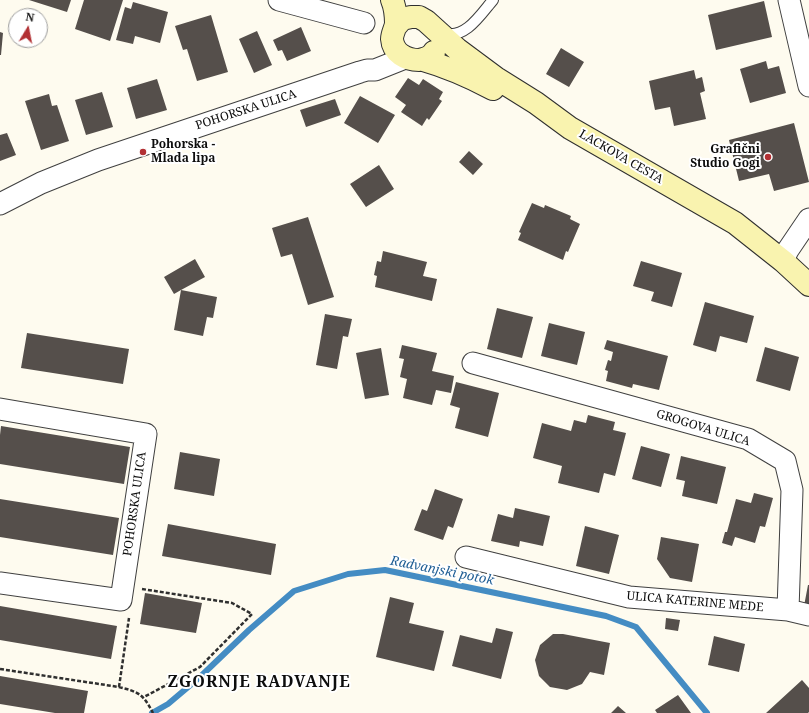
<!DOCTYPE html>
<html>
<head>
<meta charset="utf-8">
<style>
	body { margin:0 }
	#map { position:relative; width:809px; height:713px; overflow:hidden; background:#fefbef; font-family:"Noto Serif",serif }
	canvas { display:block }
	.north { position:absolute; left:8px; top:8px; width:40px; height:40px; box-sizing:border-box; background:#fff; border:1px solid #9e9e9e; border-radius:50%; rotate:10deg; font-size:11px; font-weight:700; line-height:16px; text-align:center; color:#0d0d0d }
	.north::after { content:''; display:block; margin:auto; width:14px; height:18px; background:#b23033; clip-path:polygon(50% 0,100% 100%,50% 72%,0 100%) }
</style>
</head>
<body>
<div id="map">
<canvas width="809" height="713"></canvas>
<div class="north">N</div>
</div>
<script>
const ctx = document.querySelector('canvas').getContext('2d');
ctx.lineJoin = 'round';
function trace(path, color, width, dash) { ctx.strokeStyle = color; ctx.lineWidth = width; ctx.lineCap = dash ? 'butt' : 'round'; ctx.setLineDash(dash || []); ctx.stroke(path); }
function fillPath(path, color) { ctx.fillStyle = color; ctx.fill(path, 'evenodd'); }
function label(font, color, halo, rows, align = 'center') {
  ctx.font = font + ' "Noto Serif",serif'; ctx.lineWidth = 4; ctx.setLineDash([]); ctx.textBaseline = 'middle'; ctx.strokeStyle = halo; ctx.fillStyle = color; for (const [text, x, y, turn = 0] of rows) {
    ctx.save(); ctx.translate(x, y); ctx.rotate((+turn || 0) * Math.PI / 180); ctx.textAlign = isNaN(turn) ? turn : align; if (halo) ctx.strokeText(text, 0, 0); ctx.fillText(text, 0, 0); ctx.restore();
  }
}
trace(new Path2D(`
	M152 713 168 704 200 677 249 630 294 591 348 574 385 570 606 616 636 627 707 713`), '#448cc3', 6);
fillPath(new Path2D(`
	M29 0H71L67 12Z
	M84 0H123L110 41 75 29Z
	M764 1 772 37 716 50 708 15Z
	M133 2 168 12 160 43 135 36 133 44 116 40 125 7 131 9Z
	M211 15 228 72 197 81 187 49 183 50 175 26Z
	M301 27 311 51 287 61 282 50 278 51 273 40Z
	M257 31 272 65 254 73 239 39Z
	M0 32 3 33 1 55H0Z
	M561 48 584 62 569 87 546 74Z
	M766 61 768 69 779 66 786 93 750 103 740 69Z
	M694 70 696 79 702 77 705 91 700 93 706 119 674 126 670 107 655 110 649 81Z
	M408 78 419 85 423 79 443 92 439 99 442 101 429 120 427 118 422 126 401 112 406 105 395 97Z
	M157 79 167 110 136 119 127 88Z
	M102 92 113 127 86 135 75 100Z
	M49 94 52 106 57 105 69 141 41 150 25 101Z
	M360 96 395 115 378 143 344 123Z
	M335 99 341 115 306 127 300 110Z
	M794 123 809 182 774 191 769 174 739 181 729 140Z
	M7 133 16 155 0 161V135Z
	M469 151 483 164 473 175 459 162Z
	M379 165 394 189 366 207 350 184Z
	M532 203 544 208 545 205 571 216 570 219 580 224 568 252 566 251 563 260 518 240 521 233 519 232Z
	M308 217 334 297 308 305 292 254 281 257 272 228Z
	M383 251 427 262 423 276 437 279 432 301 375 287 377 276 374 275 377 261 381 262Z
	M195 259 205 277 181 290 217 297 213 318 207 317 203 336 174 330 181 290 174 294 164 277Z
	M641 261 682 273 672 307 651 301 654 292 633 286Z
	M705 302 754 316 747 343 720 336 716 352 693 345Z
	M497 308 533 317 522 358 487 349Z
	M325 314 352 319 348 337 343 336 337 369 316 365Z
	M549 323 585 332 577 365 541 356Z
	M27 333 129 349 123 384 21 368Z
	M607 340 668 356 659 390 633 384 632 388 606 381 608 371 605 370 608 360 611 361 613 352 604 349Z
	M402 345 437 353 432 371 454 376 451 393 436 390 432 405 403 398 407 379 400 377 404 359 399 358Z
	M765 347 799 357 790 391 756 381Z
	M381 348 389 395 365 399 356 353Z
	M456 382 499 393 488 437 455 428 460 408 450 405Z
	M588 415 615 422 613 430 626 433 615 476 604 473 599 493 558 483 562 466 533 458 542 423 571 431 574 420 586 423Z
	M1 426 130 447 124 484 0 464V435Z
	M641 446 670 454 661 487 632 479Z
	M180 452 220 459 214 496 174 489Z
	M681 456 726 467 717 504 682 496 685 481 676 479Z
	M435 489 463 499 453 528 448 526 443 540 414 530 422 509 427 511Z
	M754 493 773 498 765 527 760 526 755 543 735 537 732 546 722 543 725 532H727L736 499 751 503Z
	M0 499 119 518 113 555 0 537Z
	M515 508 550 516 543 546 520 541 519 547 491 541 498 514 513 518Z
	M168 524 276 544 271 575 162 556Z
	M585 526 619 535 609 574 576 566Z
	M661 537 699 544 692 582 670 578 657 559Z
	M808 585H809V607L804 606Z
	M145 593 202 603 196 633 140 624Z
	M390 597 414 603 409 623 444 631 434 671 376 657Z
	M0 606 117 626 111 659 0 640Z
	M666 618 680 620 678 631 665 629Z
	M496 628 513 632 501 679 452 666 460 635 492 643Z
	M553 634H563L610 643 604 675 590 672 582 684 567 690 550 687 539 676 535 660 540 645Z
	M714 636 745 644 739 672 708 665Z
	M0 676 88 691 84 713H55L0 704Z
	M802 680 809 688V712L808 713H766Z
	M678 695 691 713H657L655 710Z
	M618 706 626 713H611Z`), '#554f4b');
const lane = new Path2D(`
	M444 33C465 40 481 14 493 0`);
const street = new Path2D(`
	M279 0 364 23
	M789 0 809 86
	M0 204 41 183 98 160 360 72 367 70H375L405 58
	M783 261 788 250 809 219
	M473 363 748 439 785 461 792 490 788 610
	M0 409 146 434 121 600 0 583
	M466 557 629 597 788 610 809 615`);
const secondary = new Path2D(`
	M392 0C395 7 396 16 396 24 395 29 392 34 392 39 393 53 406 60 419 60 425 59 431 57 434 52
	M396 26 402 19 411 17H419L426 21 457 49 496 78 536 103 570 128 735 223 783 261 809 285
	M423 60C448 67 470 77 493 89`);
trace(lane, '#404040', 12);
trace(street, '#404040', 23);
trace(secondary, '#2f2f2f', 24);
trace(new Path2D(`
	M142 589 232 603 252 614 200 667 144 697
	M0 669 119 687C139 692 143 694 153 713
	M119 687 129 618`), '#2f2f2f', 2.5, [4, 2]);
trace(lane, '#fff', 10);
trace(street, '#fff', 21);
trace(secondary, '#f9f3af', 22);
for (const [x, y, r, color] of [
	[143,152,4,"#b23033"],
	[768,157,4,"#b23033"]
]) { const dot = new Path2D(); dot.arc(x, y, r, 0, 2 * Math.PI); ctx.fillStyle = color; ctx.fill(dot); trace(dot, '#fff', 1.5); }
label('12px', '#0d0d0d', '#fff', [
	["POHORSKA ULICA",246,110,-18],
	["LACKOVA CESTA",621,157,30],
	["GROGOVA ULICA",703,428,17],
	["POHORSKA ULICA",135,504,-82],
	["ULICA KATERINE MEDE",695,602,5]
]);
label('bold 12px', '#0d0d0d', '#fff', [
	["Pohorska -",151,145],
	["Mlada lipa",151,159],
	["Grafični",760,150,"right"],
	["Studio Gogi",760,164,"right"]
], 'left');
label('italic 13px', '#205f95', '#fff', [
	["Radvanjski potok",442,571,11]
]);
ctx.letterSpacing = '1px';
label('bold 16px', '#0d0d0d', '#fff', [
	["ZGORNJE RADVANJE",259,682]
]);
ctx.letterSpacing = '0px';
</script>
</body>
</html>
